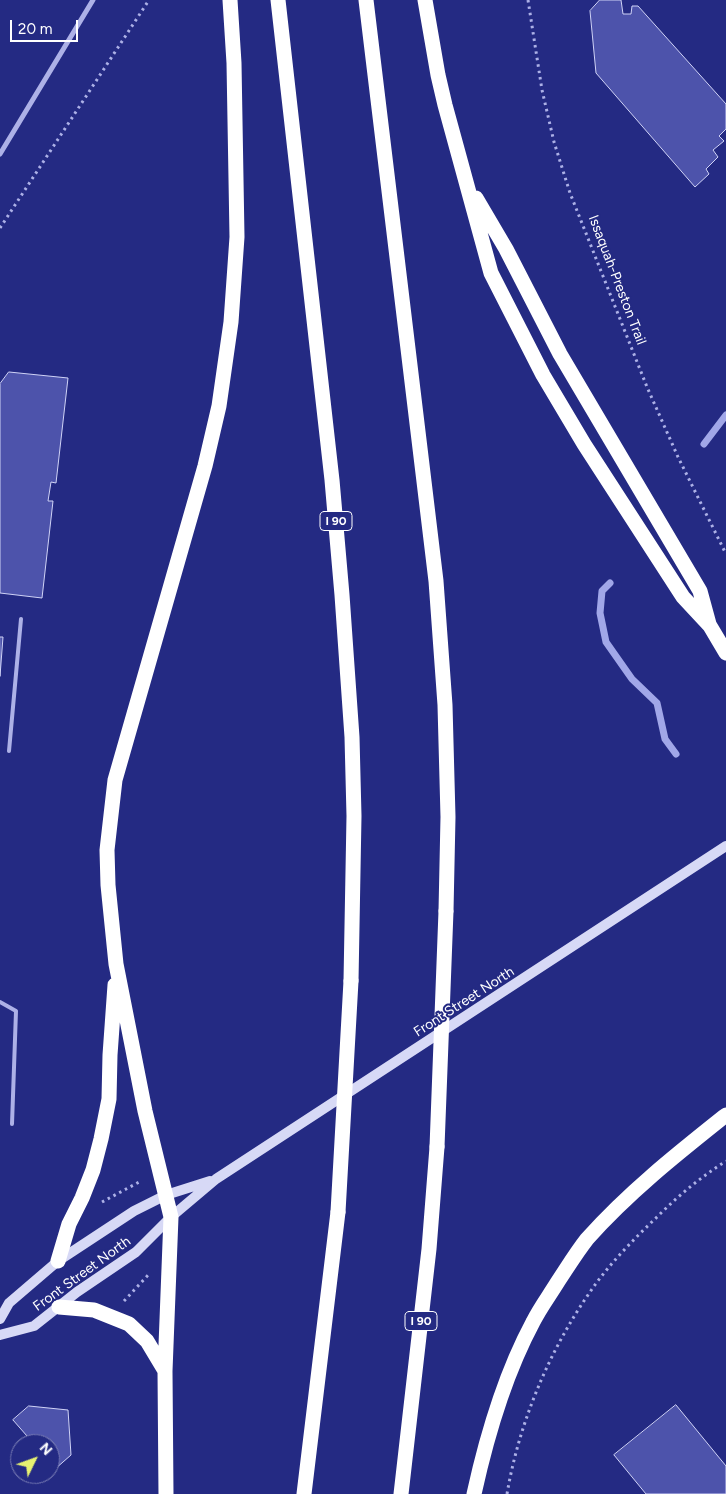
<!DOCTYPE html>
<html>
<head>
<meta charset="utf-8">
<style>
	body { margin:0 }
	#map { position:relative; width:726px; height:1494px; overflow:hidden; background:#242a83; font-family:Figtree,sans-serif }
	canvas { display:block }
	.north { position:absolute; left:10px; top:1434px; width:50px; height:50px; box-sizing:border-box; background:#242a83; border:1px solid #7c7fb5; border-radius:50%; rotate:48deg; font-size:14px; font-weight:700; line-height:20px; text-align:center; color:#fff }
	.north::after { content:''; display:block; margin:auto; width:18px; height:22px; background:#e7f271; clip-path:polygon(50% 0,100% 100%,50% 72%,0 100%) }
	.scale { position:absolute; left:10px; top:20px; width:68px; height:22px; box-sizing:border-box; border:2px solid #fff; border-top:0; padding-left:6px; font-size:15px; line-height:18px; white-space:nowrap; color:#fff; -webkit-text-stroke:4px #242a83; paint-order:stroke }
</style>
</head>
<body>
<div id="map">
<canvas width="726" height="1494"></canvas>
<div class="north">N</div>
<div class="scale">20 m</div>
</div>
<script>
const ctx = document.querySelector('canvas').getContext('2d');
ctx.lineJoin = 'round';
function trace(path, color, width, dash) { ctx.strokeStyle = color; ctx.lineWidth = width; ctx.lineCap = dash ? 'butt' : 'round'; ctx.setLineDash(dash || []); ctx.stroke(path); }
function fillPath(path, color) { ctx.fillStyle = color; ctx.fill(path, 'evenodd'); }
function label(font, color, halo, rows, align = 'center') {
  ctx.font = font + ' Figtree,sans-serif'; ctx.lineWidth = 4; ctx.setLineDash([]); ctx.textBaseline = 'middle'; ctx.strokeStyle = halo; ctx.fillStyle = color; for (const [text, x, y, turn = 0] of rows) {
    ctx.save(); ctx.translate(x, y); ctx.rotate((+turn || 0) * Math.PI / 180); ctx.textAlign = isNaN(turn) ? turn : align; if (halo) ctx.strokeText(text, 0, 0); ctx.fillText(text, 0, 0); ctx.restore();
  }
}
trace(new Path2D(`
	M704 444 726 415
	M610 583 602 591 600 613 606 642 632 679 657 703 665 739 676 754`), '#a1a7e8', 7);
const building = new Path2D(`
	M600 0H621L623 14H631L632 6H638L726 104V129L719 136 724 141 713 150 718 157 706 169 709 174 695 187 596 73 590 11Z
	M9 372 68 378 56 483 51 482 48 501H53L42 598 0 593V384Z
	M0 637H3L0 676Z
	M676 1405 726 1466V1494H646L614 1455Z
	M29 1406 68 1410 71 1455 55 1469 50 1463V1444H34L13 1420Z`);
fillPath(building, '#4d53ab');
trace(building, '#d0d3f6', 1);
trace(new Path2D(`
	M528 0 542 90 554 142 570 193 647 387 678 457 726 554
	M0 228 149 0
	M102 1202 141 1181
	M124 1301 150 1273
	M507 1494C519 1423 549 1351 590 1292 609 1264 634 1239 658 1216 679 1195 701 1177 726 1161`), '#adb1e7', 3, [2.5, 4]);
trace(new Path2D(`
	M9 751 21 619
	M0 1002 16 1011 12 1124`), '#adb1e7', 4);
trace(new Path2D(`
	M0 154 93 0`), '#adb1e7', 5);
trace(new Path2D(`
	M0 1319 9 1303 58 1261 134 1211 166 1195 210 1181
	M0 1335 34 1326 77 1292 136 1252 171 1217 216 1179 726 846`), '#d7d9f6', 10);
trace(new Path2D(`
	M278 0 332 480 342 595 352 737 354 816 351 981
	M366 0 436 581 445 705 448 817 446 911
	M425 0 438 75 445 105 491 273 543 375 584 444 683 597 710 626 726 653
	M476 198 506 249 560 354 700 591 709 624
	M58 1261 69 1224 82 1198 93 1170 101 1139 109 1099 110 1055 115 985
	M59 1307 94 1310 129 1324 147 1341 165 1371
	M166 1494 165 1371 171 1217 145 1111 116 964 108 885 107 850 115 780 205 466 219 406 231 322 237 237 234 63 230 0
	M304 1494 338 1212
	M401 1494 429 1249 437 1147
	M474 1494C487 1435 504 1376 533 1322 540 1308 549 1296 557 1283 567 1268 576 1253 587 1239 629 1192 677 1154 726 1115`), '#fff', 15);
trace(new Path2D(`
	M437 1147 446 911
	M338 1212 351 981`), '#fff', 15);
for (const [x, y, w] of [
	[336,521,32],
	[421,1321,32]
]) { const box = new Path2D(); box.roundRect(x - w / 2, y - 9.5, w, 19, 4); ctx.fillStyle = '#242a83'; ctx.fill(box); trace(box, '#fff', 1); }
label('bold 12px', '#fff', null, [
	["I 90",336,521],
	["I 90",421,1321]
]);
label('14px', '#fff', '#242a83', [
	["Issaquah-Preston Trail",617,280,69],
	["Front Street North",464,1002,-33],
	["Front Street North",82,1274,-36]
]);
</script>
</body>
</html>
